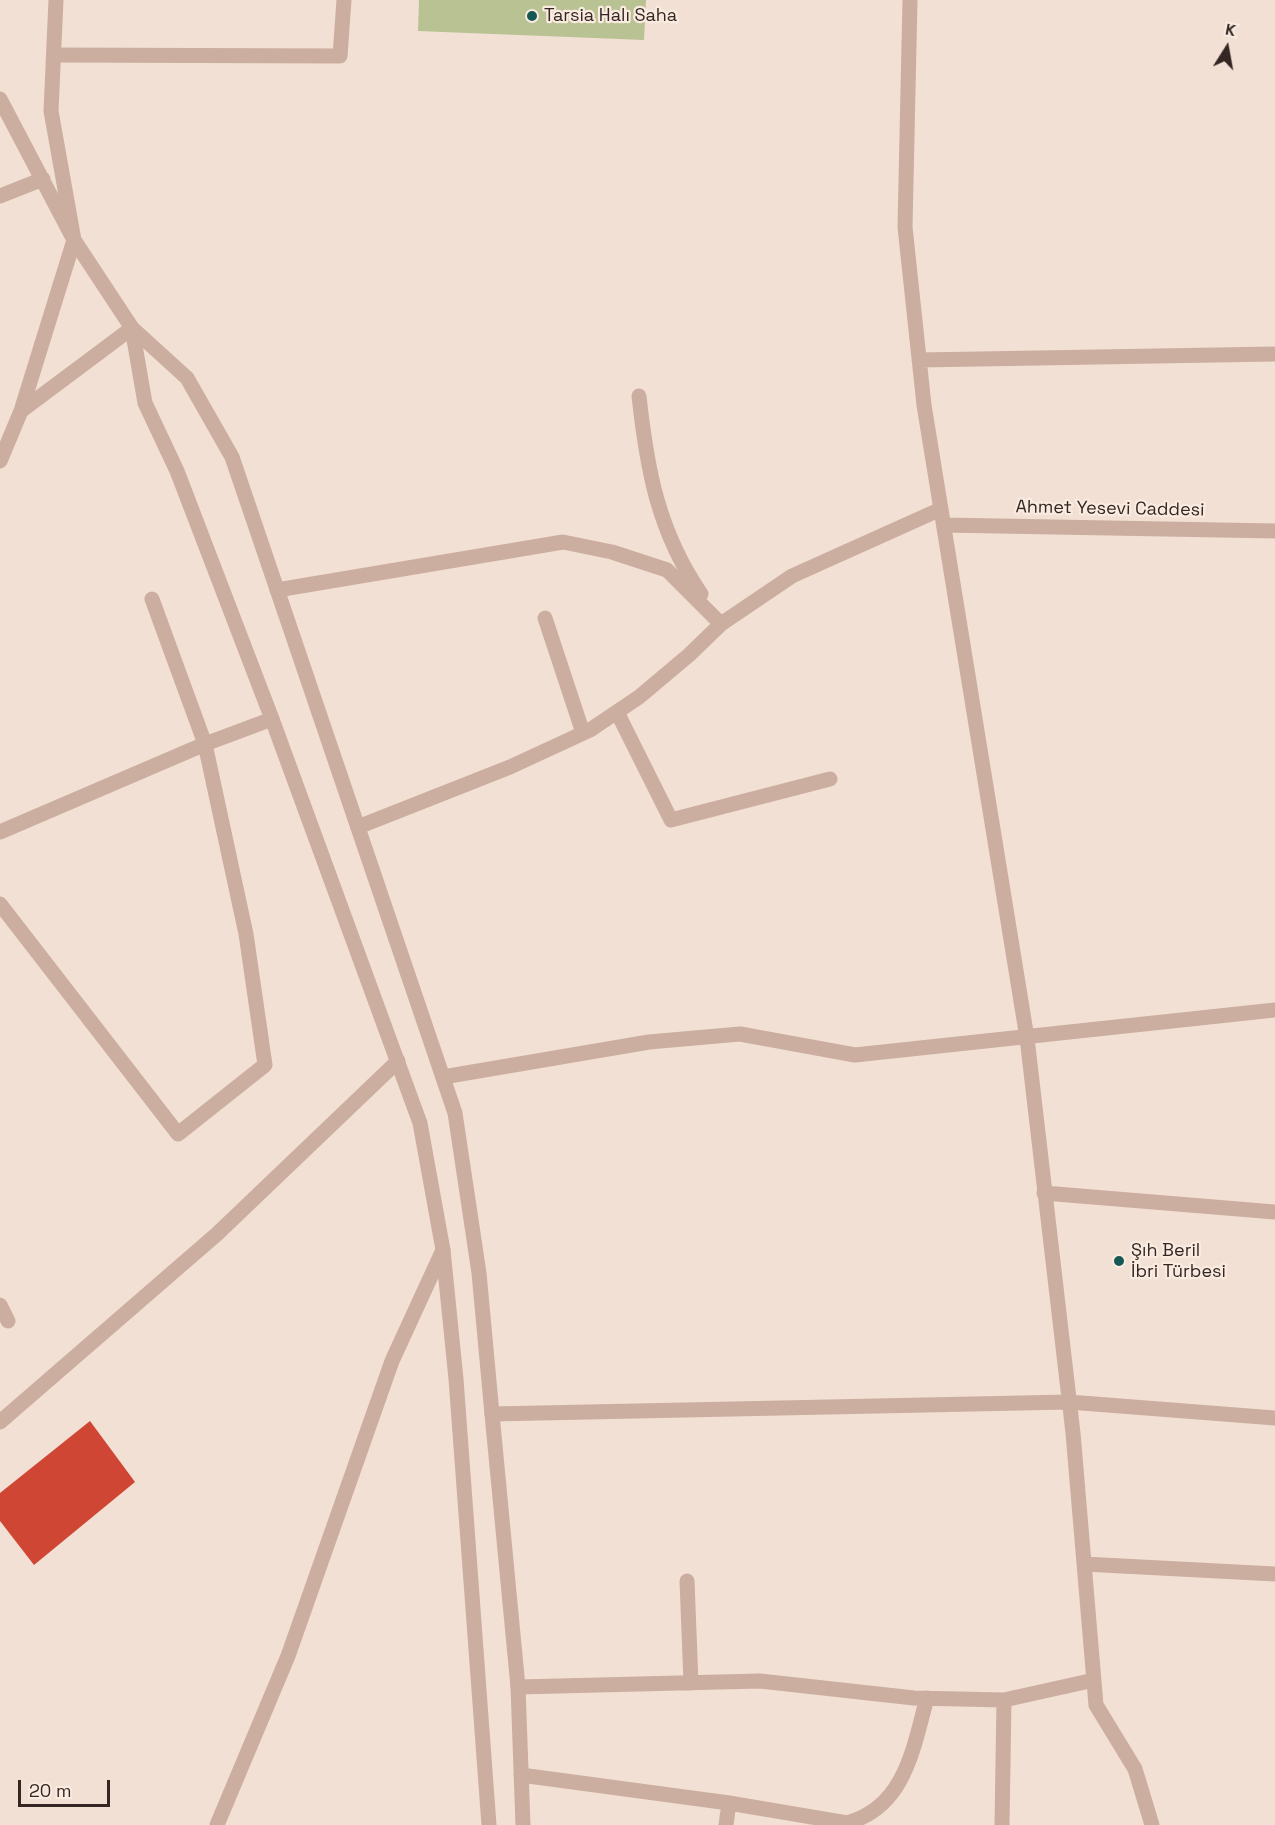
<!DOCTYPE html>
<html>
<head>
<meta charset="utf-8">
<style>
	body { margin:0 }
	#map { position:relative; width:1275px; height:1825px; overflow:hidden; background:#f2e0d4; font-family:"Space Grotesk",sans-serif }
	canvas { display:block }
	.north { position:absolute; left:1197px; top:18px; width:60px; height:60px; -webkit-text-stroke:4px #faebe0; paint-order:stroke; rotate:11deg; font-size:16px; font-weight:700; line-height:24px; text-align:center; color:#342623 }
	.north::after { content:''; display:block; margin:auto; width:21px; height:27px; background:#342623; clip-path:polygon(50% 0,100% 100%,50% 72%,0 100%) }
	.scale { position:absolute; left:18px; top:1780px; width:92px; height:27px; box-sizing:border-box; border:3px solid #342623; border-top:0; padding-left:8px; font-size:18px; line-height:21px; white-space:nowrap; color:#342623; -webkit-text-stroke:4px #faebe0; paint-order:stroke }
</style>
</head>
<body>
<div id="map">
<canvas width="1275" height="1825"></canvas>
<div class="north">K</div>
<div class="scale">20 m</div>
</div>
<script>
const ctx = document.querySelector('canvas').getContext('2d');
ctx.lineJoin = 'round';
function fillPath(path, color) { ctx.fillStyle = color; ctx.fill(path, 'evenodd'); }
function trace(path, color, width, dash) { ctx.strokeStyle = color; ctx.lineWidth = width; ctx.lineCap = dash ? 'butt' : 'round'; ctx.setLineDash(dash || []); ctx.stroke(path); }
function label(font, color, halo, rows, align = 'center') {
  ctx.font = font + ' "Space Grotesk",sans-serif'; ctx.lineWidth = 4.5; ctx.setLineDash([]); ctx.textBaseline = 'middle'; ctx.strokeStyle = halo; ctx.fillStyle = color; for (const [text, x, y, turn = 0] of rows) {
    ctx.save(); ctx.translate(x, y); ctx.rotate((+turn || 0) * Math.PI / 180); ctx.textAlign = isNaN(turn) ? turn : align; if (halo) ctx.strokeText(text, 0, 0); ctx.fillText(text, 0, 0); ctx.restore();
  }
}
fillPath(new Path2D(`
	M419 0H646L644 40 418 31Z`), '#b8c293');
fillPath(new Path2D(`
	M90 1421 135 1482 34 1565 0 1521V1493Z`), '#d04634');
trace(new Path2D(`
	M910 0 905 227 924 405 1027 1038 1073 1433 1096 1705 1135 1769 1152 1825
	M54 55 340 56 344 0
	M0 99 74 240 21 411 0 461
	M0 196 43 179
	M919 360 1275 354
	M639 396C647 470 658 531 701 594
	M21 411 132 328
	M944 525 1275 531
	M277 590 563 542 612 552 667 570 721 624
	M545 618 583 733
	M617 712 671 820 830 779
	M358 827 510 767 590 730 639 697 689 655 721 624 792 576 941 509
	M0 832 205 744 272 719
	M0 904 178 1134 265 1065 246 934 205 744 152 599
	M443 1077 649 1042 740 1034 855 1055 1275 1010
	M1044 1193 1275 1212
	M0 1305 8 1321
	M492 1414 1069 1402 1275 1418
	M0 1422 217 1234 398 1061
	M1084 1564 1275 1574
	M687 1581 691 1683
	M518 1687 760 1681 914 1698 1004 1700 1094 1680
	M521 1775 729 1803 847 1823C905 1807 913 1749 927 1698
	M217 1825 288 1656 392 1361 443 1250
	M726 1825 729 1803
	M1002 1825 1004 1700`), '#cbae9f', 15);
trace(new Path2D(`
	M56 0 51 111 74 240 132 328 145 403 177 471 272 719 420 1123 443 1250 456 1379 489 1825
	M132 328 187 378 232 457 455 1113 479 1273 492 1414 518 1687 523 1825`), '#cbae9f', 15);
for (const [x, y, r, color] of [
	[532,16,6,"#165853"],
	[1119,1261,6,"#165853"]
]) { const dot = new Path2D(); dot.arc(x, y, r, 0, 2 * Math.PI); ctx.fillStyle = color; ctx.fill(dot); trace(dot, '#faebe0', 2); }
label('18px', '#342623', '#faebe0', [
	["Tarsia Halı Saha",544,16],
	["Şıh Beril",1131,1251],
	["İbri Türbesi",1131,1272]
], 'left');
label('18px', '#342623', '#faebe0', [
	["Ahmet Yesevi Caddesi",1110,509,1]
]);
</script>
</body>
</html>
